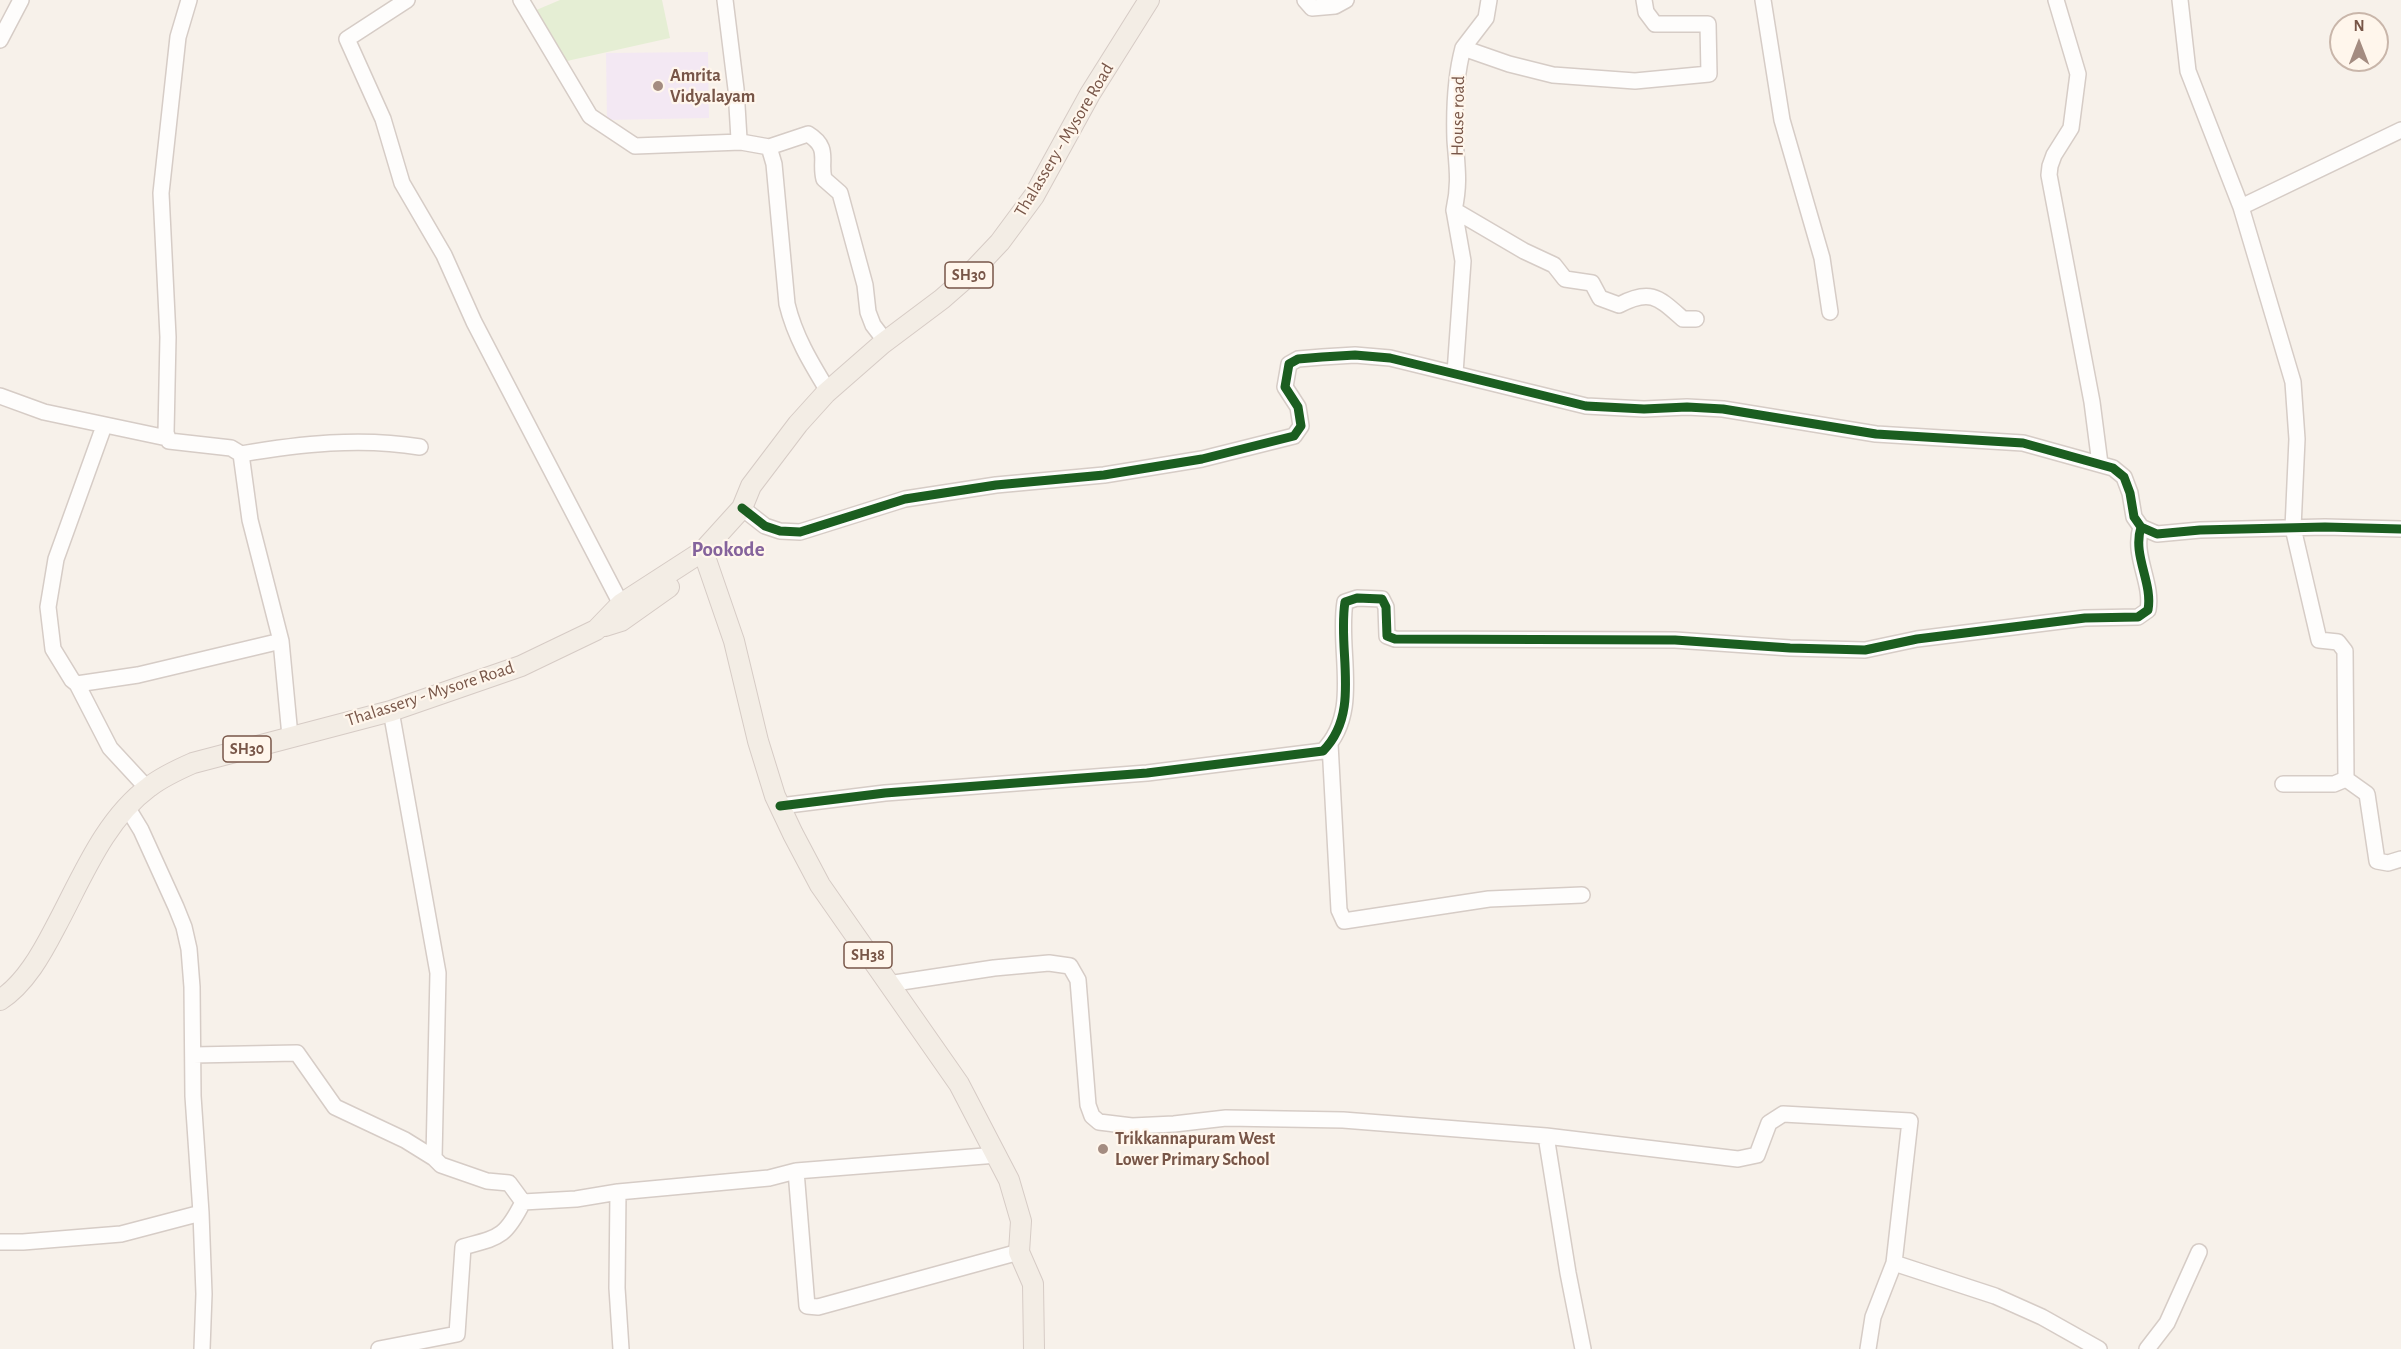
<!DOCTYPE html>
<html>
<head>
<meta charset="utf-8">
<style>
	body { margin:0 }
	#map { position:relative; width:2401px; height:1349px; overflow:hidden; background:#f7f1ea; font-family:"Alegreya Sans",sans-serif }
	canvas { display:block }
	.north { position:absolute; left:2329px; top:12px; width:60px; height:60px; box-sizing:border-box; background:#fff6ec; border:2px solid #c9b6aa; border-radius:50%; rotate:0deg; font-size:16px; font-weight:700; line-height:24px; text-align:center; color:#785648 }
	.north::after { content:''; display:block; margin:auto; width:21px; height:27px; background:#a48c81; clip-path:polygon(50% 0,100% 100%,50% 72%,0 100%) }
</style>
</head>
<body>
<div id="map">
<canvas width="2401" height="1349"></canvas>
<div class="north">N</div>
</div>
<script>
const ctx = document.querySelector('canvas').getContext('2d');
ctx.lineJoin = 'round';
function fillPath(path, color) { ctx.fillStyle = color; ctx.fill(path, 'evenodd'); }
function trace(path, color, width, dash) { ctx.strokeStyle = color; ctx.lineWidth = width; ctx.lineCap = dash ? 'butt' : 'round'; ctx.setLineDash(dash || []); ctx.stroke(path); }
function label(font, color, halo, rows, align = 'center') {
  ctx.font = font + ' "Alegreya Sans",sans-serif'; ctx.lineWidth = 4.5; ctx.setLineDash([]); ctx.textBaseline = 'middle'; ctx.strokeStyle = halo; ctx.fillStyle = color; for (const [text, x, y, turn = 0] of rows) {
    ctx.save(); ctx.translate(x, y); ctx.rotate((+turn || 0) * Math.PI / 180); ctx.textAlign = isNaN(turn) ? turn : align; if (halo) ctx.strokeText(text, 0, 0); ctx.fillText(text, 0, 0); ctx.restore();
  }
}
fillPath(new Path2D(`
	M708 52 709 118 607 120 606 53Z`), '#f3e8f3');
fillPath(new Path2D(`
	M560 0H662L670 38 567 61 534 11Z`), '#e5eed4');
const minor = new Path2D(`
	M189 0 178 37 161 193 168 337 166 433 169 441 231 448 241 454 250 520 281 641 290 736
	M407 0 347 39 383 119 402 183 444 255 474 322 621 604
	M521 0 590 116 635 146 741 142
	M725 0 736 89 739 139 741 142 769 147 774 164 787 304C795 337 811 363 828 391
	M1305 0 1312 8 1335 6 1346 0
	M1644 0 1646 12 1655 24H1708L1709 74 1635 81 1553 75 1509 64 1463 48C1455 78 1454 109 1455 140 1457 167 1460 183 1454 210L1524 251 1554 265 1565 279 1592 283 1600 298 1619 305C1651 288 1659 298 1683 319H1696
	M1763 0 1782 120 1822 258 1830 312
	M2056 0 2078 74 2071 128 2054 155 2050 166 2049 175 2092 402 2100 464
	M2180 0 2188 71 2241 207 2293 382 2297 439 2293 528 2319 640 2338 642 2345 651 2346 779
	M0 40 21 0
	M1463 48 1486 18 1489 0
	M769 147 808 134C831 148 819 161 824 179L840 193 865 285 868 312 873 325 886 342
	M2241 207 2401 130
	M1454 210 1463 261 1455 373
	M0 396 44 412 167 438
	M104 426 56 559 48 607 53 649 72 680 77 684 110 748 147 788
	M241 454C300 444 360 437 420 447
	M742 508 765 526 780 531 800 532 905 499 996 485 1104 475 1202 459 1294 436 1301 426 1298 407 1285 387 1289 364 1298 359 1322 357 1355 355 1390 358 1586 406 1644 409 1687 407 1723 409 1876 434 2023 443 2113 468 2124 477 2130 493 2134 517 2141 527 2157 534 2200 530 2325 527 2401 529
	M77 684 138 675 281 641
	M391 711 438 973 434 1158
	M1330 744 1339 910 1344 921 1489 899 1582 895
	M2346 779 2367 794 2377 861 2388 863 2401 859
	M2283 784H2334L2346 779
	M780 806 885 793 1147 773 1323 751C1362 712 1337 651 1345 602L1357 598 1382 599 1386 607 1387 636 1395 639 1675 640 1790 648 1865 650 1917 639 2085 618 2138 617 2148 610C2153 582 2132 556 2141 527
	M127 807 141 830 176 907 184 927 189 949 192 987 193 1096 201 1213 204 1294 202 1349
	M888 984 994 968 1049 963 1070 966 1078 980 1088 1105 1092 1116 1099 1122 1132 1126 1174 1124 1226 1118 1343 1120 1546 1136 1738 1159 1757 1155 1769 1123 1783 1114 1910 1121 1894 1263 1873 1317 1868 1349
	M193 1055 297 1053 335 1107 405 1140 434 1158 441 1165 487 1181 509 1183 523 1202
	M1546 1136 1568 1273 1583 1349
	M796 1171 807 1306 818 1307 1019 1252
	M618 1192 617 1288 621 1349
	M0 1242H23L121 1234 201 1213
	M1894 1263 1995 1296 2042 1317 2099 1349
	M379 1349 457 1334 463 1247C499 1237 505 1238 523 1202L576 1199 618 1192 769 1178 796 1171 997 1155
	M2147 1349 2167 1323 2199 1252`);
const major = new Path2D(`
	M703 551 734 641 758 741 775 796 793 834 820 885 959 1084 1009 1180 1021 1221 1019 1252 1033 1284 1034 1349
	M605 626 621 621 669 587
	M0 1000C25 984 42 953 55 928 81 880 104 820 149 787 162 777 177 770 193 763L391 711 521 666 596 630 621 604 703 551 742 508 751 486 798 424 826 393 882 344 942 299 966 278 1000 242 1034 196 1090 94 1149 0`);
trace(minor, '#d6ccc6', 18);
trace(major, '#d6cbc5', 22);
trace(minor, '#fefdfc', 15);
trace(major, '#f3ede5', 20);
trace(new Path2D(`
	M742 508 765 526 780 531 800 532 905 499 996 485 1104 475 1202 459 1294 436 1301 426 1298 407 1285 387 1289 364 1298 359 1322 357 1355 355 1390 358 1586 406 1644 409 1687 407 1723 409 1876 434 2023 443 2113 468 2124 477 2130 493 2134 517 2141 527 2157 534 2200 530 2325 527 2401 529
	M780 806 885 793 1147 773 1323 751C1362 712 1337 651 1345 602L1357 598 1382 599 1386 607 1387 636 1395 639 1675 640 1790 648 1865 650 1917 639 2085 618 2138 617 2148 610C2153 582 2132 556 2141 527`), '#1b5e20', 9);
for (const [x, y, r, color] of [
	[658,86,6,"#a48c81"],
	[1103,1149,6,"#a48c81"]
]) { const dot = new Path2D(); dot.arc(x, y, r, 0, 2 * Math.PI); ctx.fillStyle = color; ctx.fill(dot); trace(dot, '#fff6ec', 2); }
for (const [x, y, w] of [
	[969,275,48],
	[247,749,48],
	[868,955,48]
]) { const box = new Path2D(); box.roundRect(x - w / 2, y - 13, w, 26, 4.5); ctx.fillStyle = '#fff6ec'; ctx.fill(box); trace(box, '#785648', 1.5); }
label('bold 16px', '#785648', null, [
	["SH30",969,275],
	["SH30",247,749],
	["SH38",868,955]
]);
label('bold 18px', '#785648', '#fff6ec', [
	["Amrita",670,76],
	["Vidyalayam",670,97],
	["Trikkannapuram West",1115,1139],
	["Lower Primary School",1115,1160]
], 'left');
label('18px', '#785648', '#fff6ec', [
	["House road",1458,116,-89],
	["Thalassery - Mysore Road",1064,140,-59],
	["Thalassery - Mysore Road",430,694,-18]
]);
label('bold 21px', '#85639c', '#fff6ec', [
	["Pookode",728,550]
]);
</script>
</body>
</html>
